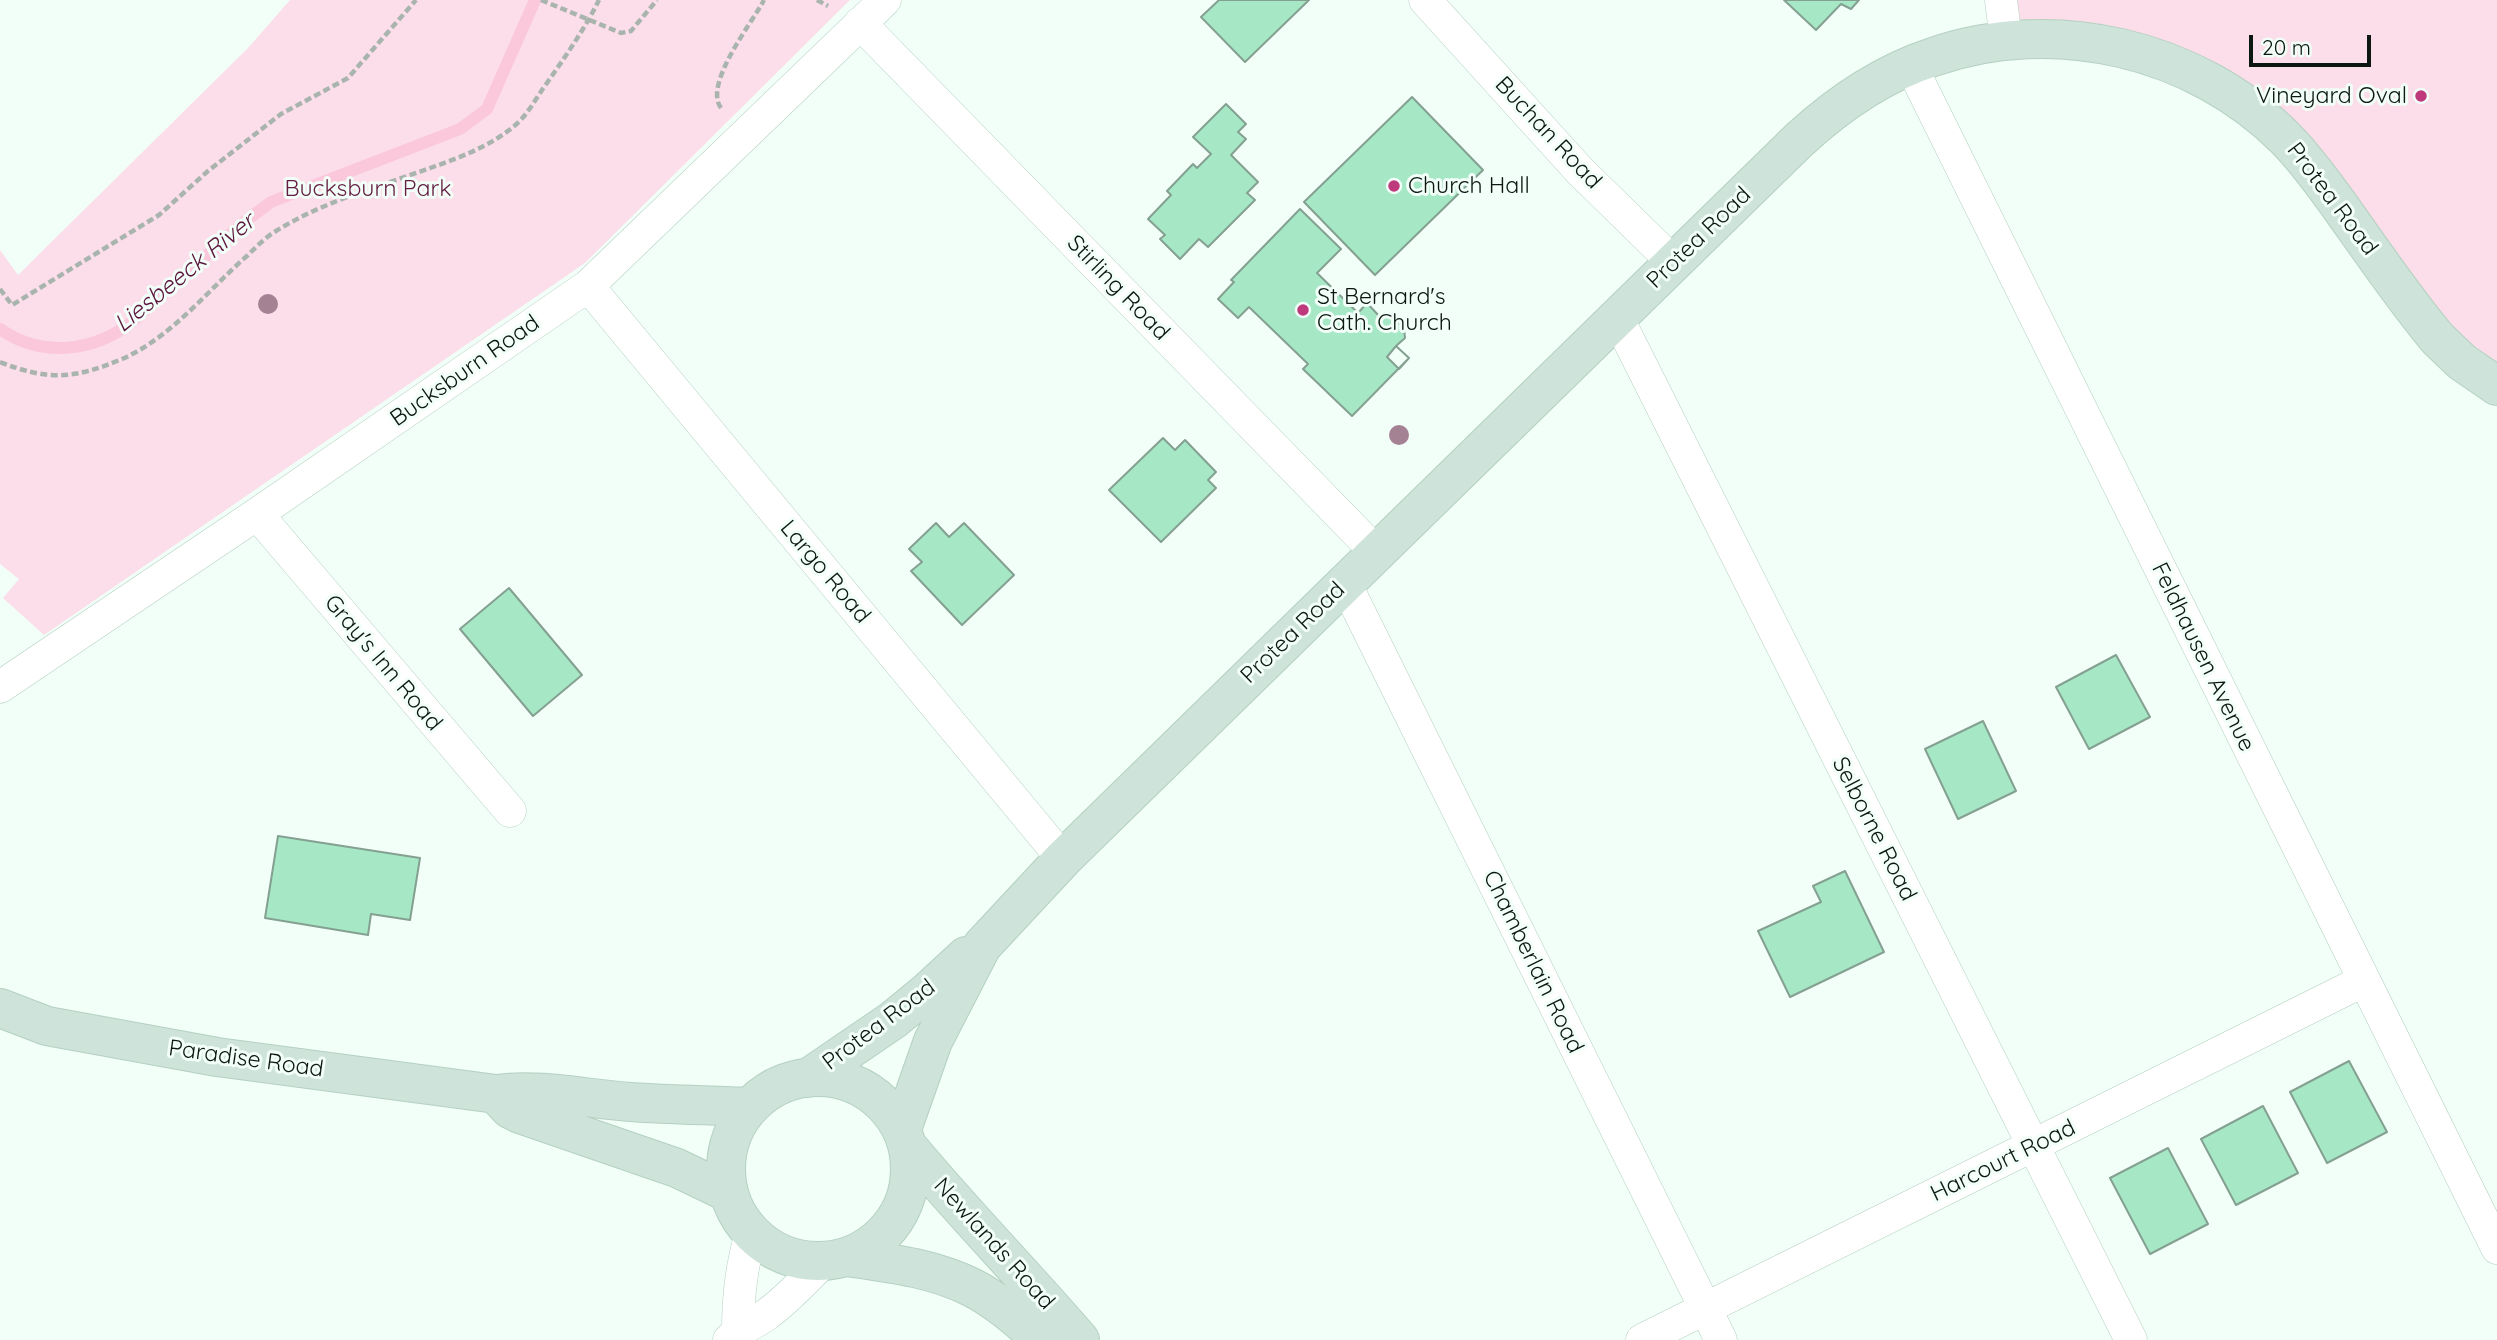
<!DOCTYPE html>
<html>
<head>
<meta charset="utf-8">
<style>
	body { margin:0 }
	#map { position:relative; width:2497px; height:1340px; overflow:hidden; background:#f2fef8; font-family:Quicksand,sans-serif }
	canvas { display:block }
	.scale { position:absolute; left:2249px; top:35px; width:122px; height:32px; box-sizing:border-box; border:4px solid #0c1711; border-top:0; padding-left:9px; font-size:21px; line-height:24px; white-space:nowrap; color:#0c1711; -webkit-text-stroke:5px #f2fef8; paint-order:stroke }
</style>
</head>
<body>
<div id="map">
<canvas width="2497" height="1340"></canvas>
<div class="scale">20 m</div>
</div>
<script>
const ctx = document.querySelector('canvas').getContext('2d');
ctx.lineJoin = 'round';
function fillPath(path, color) { ctx.fillStyle = color; ctx.fill(path, 'evenodd'); }
function trace(path, color, width, dash) { ctx.strokeStyle = color; ctx.lineWidth = width; ctx.lineCap = dash ? 'butt' : 'round'; ctx.setLineDash(dash || []); ctx.stroke(path); }
function label(font, color, halo, rows, align = 'center') {
  ctx.font = font + ' Quicksand,sans-serif'; ctx.lineWidth = 6; ctx.setLineDash([]); ctx.textBaseline = 'middle'; ctx.strokeStyle = halo; ctx.fillStyle = color; for (const [text, x, y, turn = 0] of rows) {
    ctx.save(); ctx.translate(x, y); ctx.rotate((+turn || 0) * Math.PI / 180); ctx.textAlign = isNaN(turn) ? turn : align; if (halo) ctx.strokeText(text, 0, 0); ctx.fillText(text, 0, 0); ctx.restore();
  }
}
fillPath(new Path2D(`
	M290 0H850L585 263 44 635 3 598 19 579 0 564V250L18 275 248 48Z
	M2001 0H2497V386L2231 95 2027 39Z`), '#fbdee9');
trace(new Path2D(`
	M0 329C41 358 94 352 132 322L243 223 271 202 460 129 487 109 535 0`), '#fbc7db', 12);
const building = new Path2D(`
	M1219 0H1309L1245 62 1201 17Z
	M1784 0H1859L1851 9 1841 4 1816 30Z
	M1412 97 1483 170 1375 275 1304 202Z
	M1226 104 1246 124 1238 132 1246 139 1231 155 1258 182 1247 193 1255 200 1208 247 1199 239 1180 259 1160 239 1165 235 1148 219 1171 195 1167 191 1193 164 1197 168 1211 154 1193 137Z
	M1300 209 1341 249 1317 273 1358 313 1367 303 1380 317 1390 316 1404 328 1405 338 1396 346 1409 358 1352 416 1303 369 1308 364 1249 307 1238 318 1218 299 1234 282 1231 280Z
	M1396 346 1409 358 1399 369 1387 357Z
	M1163 438 1175 450 1185 440 1216 472 1208 480 1216 488 1161 542 1109 490Z
	M936 523 949 537 964 523 1014 575 962 625 911 571 922 562 909 549Z
	M509 588 582 675 533 716 460 629Z
	M2116 655 2150 717 2089 749 2056 687Z
	M1983 721 2016 791 1958 819 1925 749Z
	M278 836 420 858 410 920 371 914 368 935 265 918Z
	M1845 871 1884 952 1790 997 1758 931 1821 902 1813 886Z
	M2349 1061 2387 1132 2327 1163 2290 1092Z
	M2263 1106 2298 1173 2236 1205 2201 1139Z
	M2168 1148 2208 1224 2150 1254 2110 1178Z`);
fillPath(building, '#a6e8c6');
trace(building, '#84a091', 2);
const street = new Path2D(`
	M1425 0 1579 170 1674 263
	M2001 0 2006 41
	M860 23 1376 552
	M1911 66 2497 1248
	M588 286 1063 859
	M1617 317 2131 1340
	M257 514 510 811
	M1345 583 1721 1340
	M0 687 257 514 588 286 885 0
	M738 1330C738 1296 741 1267 751 1234
	M729 1340C740 1329 753 1324 766 1315 787 1300 805 1280 823 1262
	M1642 1340 2363 981`);
const secondary = new Path2D(`
	M0 1008 47 1026 217 1057 496 1094C542 1088 586 1099 631 1102 671 1105 711 1105 750 1107
	M726 1169a92 92 0 1 1 184 0a92 92 0 1 1-184 0Z
	M808 1078 893 1020 927 992 966 956
	M496 1094 510 1109 520 1114 677 1168 729 1193
	M902 1129 933 1041 982 946 1063 859 1799 140C1838 104 1881 74 1933 57 2054 15 2196 48 2286 139 2306 159 2322 182 2339 205 2371 250 2402 296 2437 338L2462 362 2497 386
	M909 1148C964 1214 1024 1275 1080 1340
	M847 1257C890 1263 933 1268 973 1288 998 1301 1020 1321 1042 1340`);
trace(street, '#b4d1c1', 33);
trace(secondary, '#b4d1c1', 40);
trace(new Path2D(`
	M541 0 621 33 631 31 657 0
	M817 0 828 6
	M721 108C703 84 752 23 764 0
	M0 289 12 305 159 215 208 171 281 114 348 78 416 0
	M0 362C48 381 75 379 122 359 172 337 208 290 248 255 257 246 266 237 276 231 324 201 381 186 433 167 461 157 490 146 513 127 525 118 534 102 542 90 563 60 583 32 599 0`), '#a9b4ae', 4.5, [7, 3.5]);
trace(street, '#fff', 32);
trace(secondary, '#cee3d9', 38);
ctx.fillStyle = '#a48293';
for (const [x, y] of [
	[268,304],
	[1399,435]
]) { ctx.beginPath(); ctx.arc(x, y, 10, 0, 2 * Math.PI); ctx.fill(); }
for (const [x, y, r, color] of [
	[2421,96,7,"#bf3a7d"],
	[1394,186,7,"#bf3a7d"],
	[1303,310,7,"#bf3a7d"]
]) { const dot = new Path2D(); dot.arc(x, y, r, 0, 2 * Math.PI); ctx.fillStyle = color; ctx.fill(dot); trace(dot, '#f2fef8', 2.5); }
label('23px', '#0c1711', '#f2fef8', [
	["Vineyard Oval",2407,96,"right"],
	["Church Hall",1408,186],
	["St Bernard's",1317,297],
	["Cath. Church",1317,323]
], 'left');
label('23px', '#0c1711', '#f2fef8', [
	["Buchan Road",1548,133,47],
	["Protea Road",2332,199,53],
	["Protea Road",1699,238,-44],
	["Stirling Road",1118,288,46],
	["Bucksburn Road",465,371,-35],
	["Largo Road",825,572,50],
	["Protea Road",1293,633,-44],
	["Feldhausen Avenue",2203,657,64],
	["Gray's Inn Road",383,663,50],
	["Selborne Road",1874,829,63],
	["Chamberlain Road",1533,962,64],
	["Protea Road",879,1025,-37],
	["Paradise Road",246,1059,8],
	["Harcourt Road",2003,1161,-26],
	["Newlands Road",994,1244,48]
]);
label('23px', '#641c40', '#f2fef8', [
	["Bucksburn Park",368,189]
]);
label('italic 24px', '#5c143a', '#f2fef8', [
	["Liesbeeck River",185,273,-39]
]);
</script>
</body>
</html>
